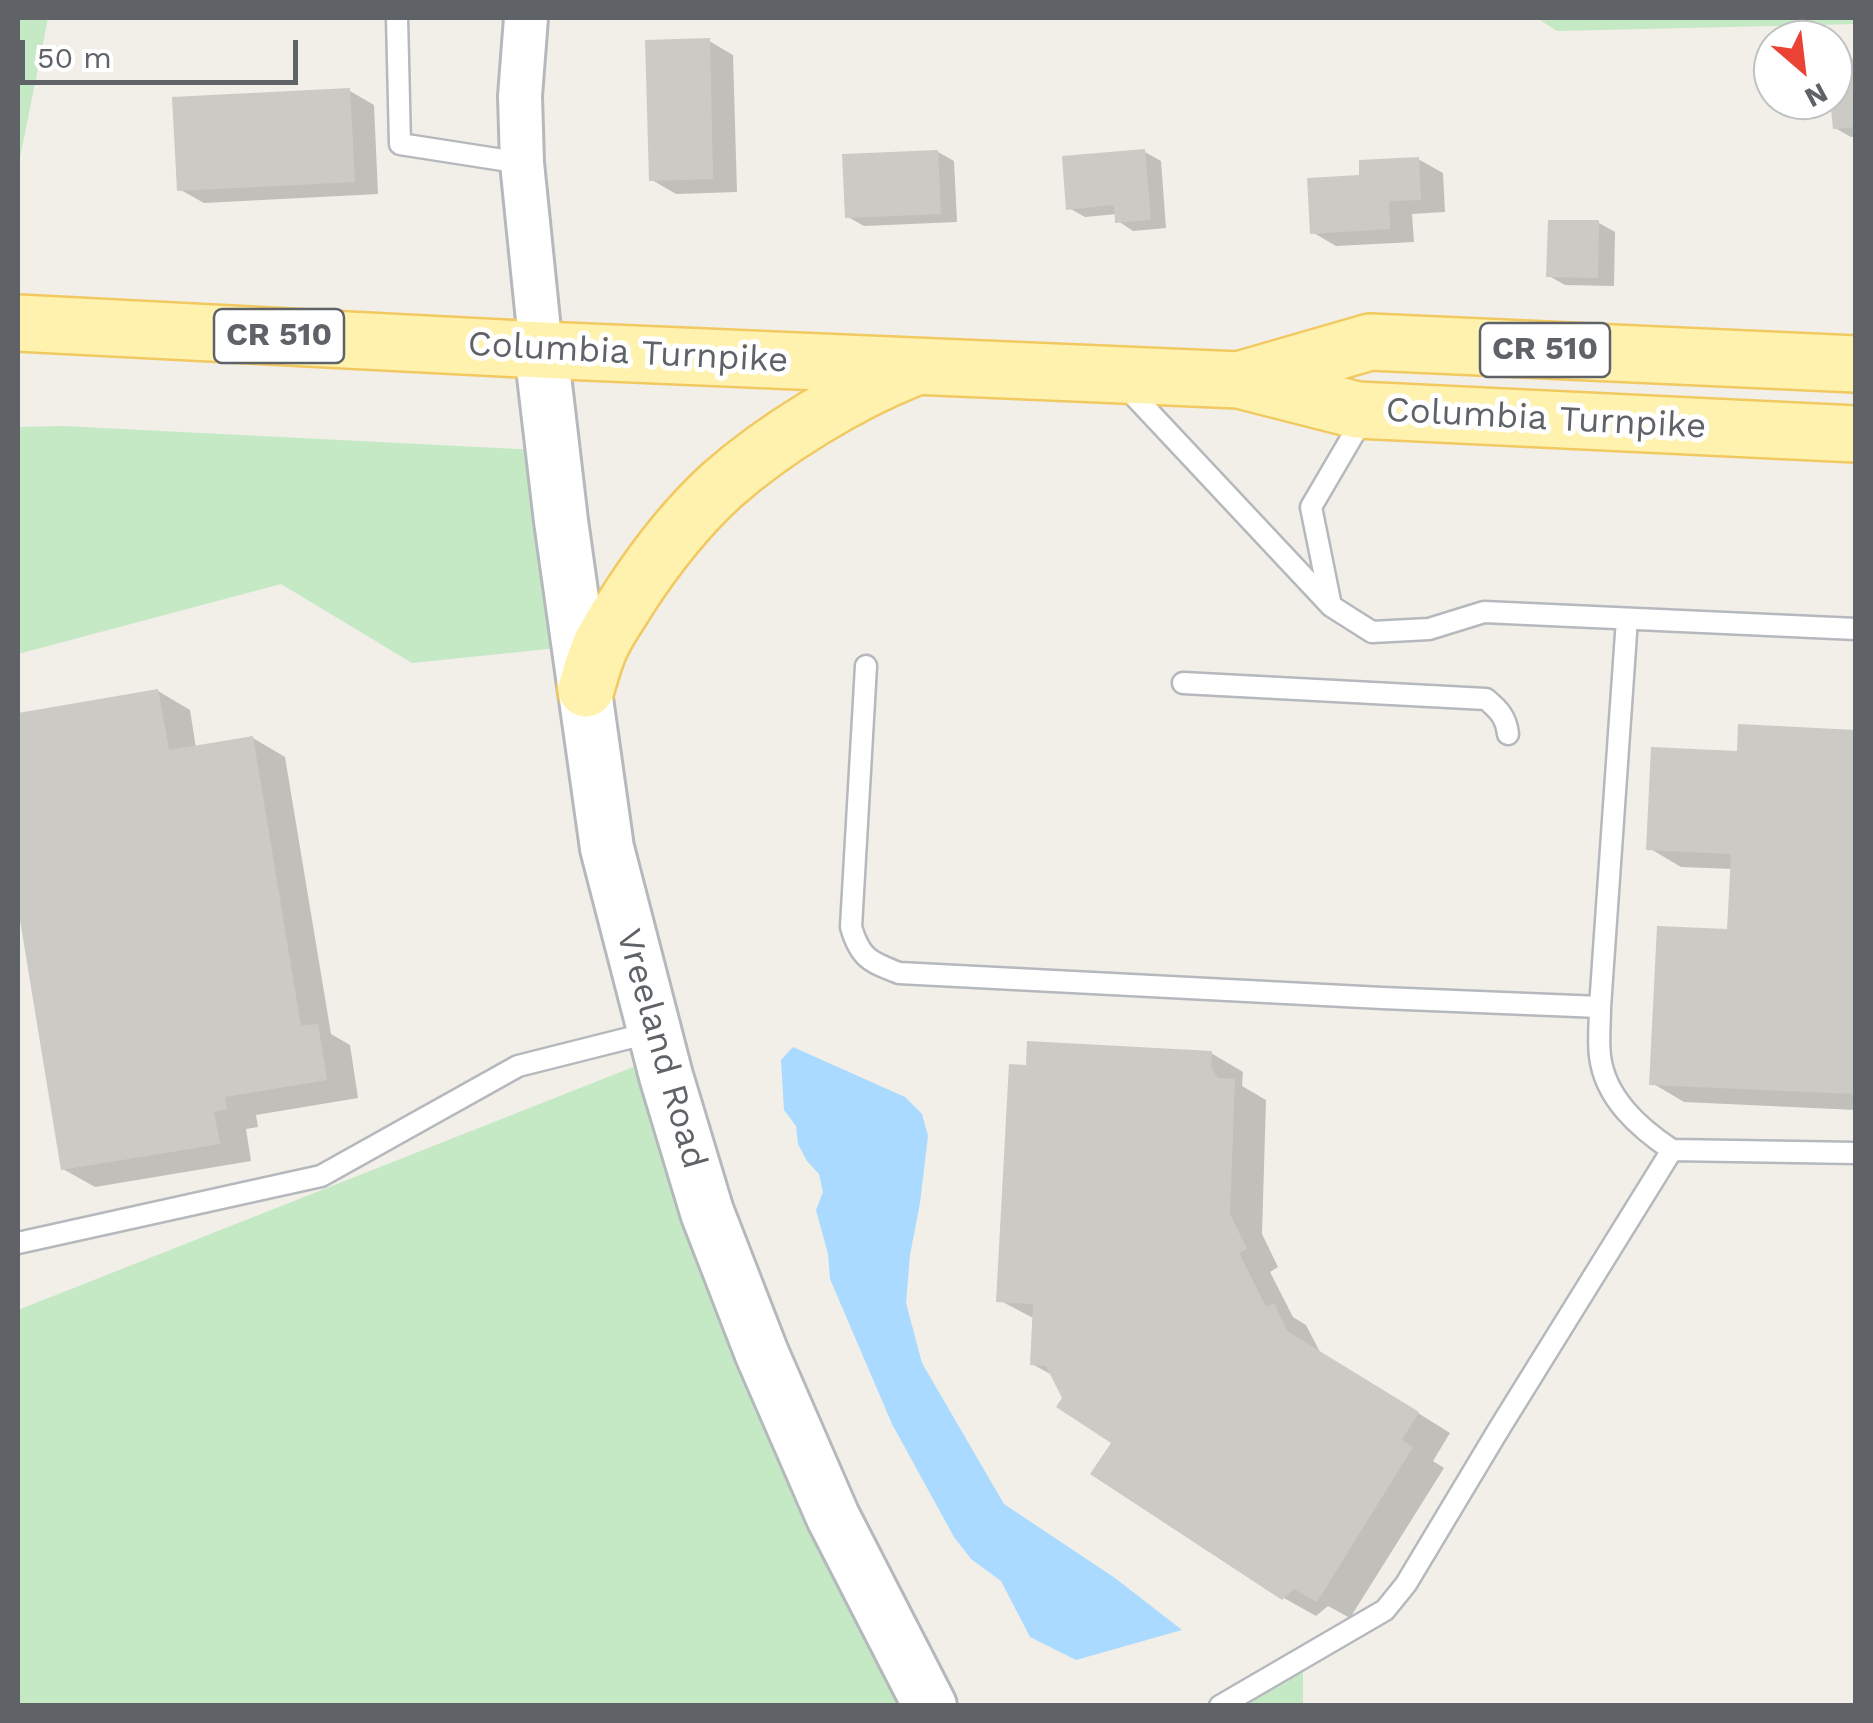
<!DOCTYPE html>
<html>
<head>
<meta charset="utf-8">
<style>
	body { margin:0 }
	#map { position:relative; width:1873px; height:1723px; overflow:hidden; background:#f1efe8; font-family:"Work Sans",sans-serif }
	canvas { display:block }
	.frame { position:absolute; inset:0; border:20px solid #5f6368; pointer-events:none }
	.north { position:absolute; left:1753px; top:20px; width:100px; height:100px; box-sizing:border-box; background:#fff; border:2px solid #bfc1c3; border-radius:50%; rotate:152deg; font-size:28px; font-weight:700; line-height:40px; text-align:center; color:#5f6368 }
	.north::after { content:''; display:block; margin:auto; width:35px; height:45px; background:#ea4335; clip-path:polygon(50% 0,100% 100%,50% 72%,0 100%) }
	.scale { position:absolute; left:20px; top:40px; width:278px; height:45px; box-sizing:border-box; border:5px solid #5f6368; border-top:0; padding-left:12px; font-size:30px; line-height:35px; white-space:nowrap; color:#5f6368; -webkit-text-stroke:8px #fff; paint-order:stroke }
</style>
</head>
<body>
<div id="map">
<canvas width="1873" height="1723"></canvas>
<div class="frame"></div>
<div class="north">N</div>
<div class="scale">50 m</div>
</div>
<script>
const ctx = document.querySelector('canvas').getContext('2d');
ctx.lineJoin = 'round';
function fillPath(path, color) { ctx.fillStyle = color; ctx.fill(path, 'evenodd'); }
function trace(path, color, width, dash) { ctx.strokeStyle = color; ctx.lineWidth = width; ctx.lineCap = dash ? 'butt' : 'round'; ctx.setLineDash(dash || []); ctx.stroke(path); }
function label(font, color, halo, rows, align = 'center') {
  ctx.font = font + ' "Work Sans",sans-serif'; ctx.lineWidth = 10; ctx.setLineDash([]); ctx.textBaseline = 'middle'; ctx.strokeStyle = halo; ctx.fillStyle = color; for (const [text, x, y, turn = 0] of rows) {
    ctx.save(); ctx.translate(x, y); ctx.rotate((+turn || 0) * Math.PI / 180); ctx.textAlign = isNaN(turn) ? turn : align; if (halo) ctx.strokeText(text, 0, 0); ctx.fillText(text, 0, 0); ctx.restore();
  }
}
fillPath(new Path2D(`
	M18 18H48L18 168Z
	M1537 18H1855L1856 24 1557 31Z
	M63 426 557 451 577 646 412 663 281 584 18 654V427Z
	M661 1056 945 1705 18 1706V1310Z
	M1303 1656V1705H1206Z`), '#c5e8c5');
fillPath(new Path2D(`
	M793 1047 905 1097 922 1114 928 1136 920 1203 910 1255 906 1303 922 1363 1004 1504 1115 1578 1182 1630 1076 1660 1030 1637 1001 1581 971 1559 954 1537 892 1424 830 1279 828 1254 816 1210 823 1192 819 1174 807 1161 798 1144 796 1126 784 1110 781 1060Z`), '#aadaff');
fillPath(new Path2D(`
	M709 41 733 55 737 192 676 194 652 180Z
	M1856 61V136L1851 137 1835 128 1832 100 1833 63Z
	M350 91 374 105 378 194 204 203 179 189Z
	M938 152 954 161 957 222 864 226 848 217Z
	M1145 152 1161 161 1166 228 1133 231 1118 221 1117 214 1085 217 1069 208Z
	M1418 159 1443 173 1445 212 1412 214 1414 242 1336 246 1312 232 1362 178Z
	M1599 223 1615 232 1614 286 1565 285 1549 276Z
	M158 691 190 710 196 748 253 738 285 757 331 1034 350 1045 358 1098 256 1115 258 1127 246 1129 251 1161 95 1187 63 1169 18 893V715Z
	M1856 732V1110L1684 1102 1652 1083 1729 932 1732 869 1681 867 1649 848 1740 754Z
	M1211 1053 1243 1072 1242 1086 1266 1100 1262 1234 1278 1267 1270 1272 1293 1317 1306 1325 1320 1352 1450 1433 1433 1461 1444 1468 1350 1618 1328 1606 1316 1616 1284 1598 1065 1398 1054 1376 1032 1364 1035 1319 999 1300Z`), '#0003');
fillPath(new Path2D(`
	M710 38 713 179 649 181 645 40Z
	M1856 58V127L1833 129 1830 100H1833V61Z
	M350 88 355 182 177 191 172 97Z
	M1145 149 1151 220 1115 223 1114 205 1066 210 1062 156Z
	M938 150 941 214 845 218 842 154Z
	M1419 157 1421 200 1389 201 1390 229 1310 234 1307 178 1359 175V160Z
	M1548 220H1599L1598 278 1546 277Z
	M158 689 169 750 253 736 301 1026 318 1024 327 1080 225 1097 227 1109 214 1112 220 1144 61 1170 18 908V713Z
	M1738 724 1856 730V1094L1649 1085 1657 926 1727 929 1731 854 1646 850 1651 747 1737 751Z
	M1027 1041 1212 1051 1211 1067 1218 1078 1235 1079 1230 1214 1247 1249 1239 1253 1266 1307 1274 1303 1287 1331 1419 1412 1402 1440 1413 1447 1317 1602 1294 1589 1282 1600 1090 1474 1111 1443 1056 1407 1062 1398 1046 1366 1030 1365 1033 1304 996 1302 1009 1064 1026 1065Z`), '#cccac5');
const service = new Path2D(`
	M397 18 400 144 522 163
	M1122 383 1331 606 1311 507 1366 413
	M1331 606 1372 632 1429 629 1484 612 1856 629
	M866 666 851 927C860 958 870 962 899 973L1382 998 1600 1007 1627 619
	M1183 683 1486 699C1499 710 1506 717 1508 734
	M1672 1150 1856 1153
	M18 1243 321 1176 518 1066 653 1032
	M1220 1706 1385 1610 1406 1584 1499 1429 1672 1150C1639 1128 1605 1098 1600 1056 1598 1040 1600 1023 1600 1007`);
const minor = new Path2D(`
	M526 18 520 96 522 163 541 350`);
const tertiary = new Path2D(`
	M541 350 561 521 607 848 666 1076 707 1212 762 1354 833 1517 930 1706`);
const primary = new Path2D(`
	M18 323 541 350 1239 380 1357 410 1856 434
	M1242 379 1370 342 1856 364
	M586 689C590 676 593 664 598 652 605 633 619 615 629 598 655 558 687 517 722 485 774 439 848 394 913 368`);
trace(service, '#b5b8bc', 25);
trace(minor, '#b5b8bc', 48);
trace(tertiary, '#b5b8bc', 58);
trace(primary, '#f2c960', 60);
trace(service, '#fff', 20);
trace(minor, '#fff', 42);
trace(tertiary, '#fff', 52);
trace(primary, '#fff2af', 55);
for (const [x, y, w] of [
	[279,336,130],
	[1545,350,130]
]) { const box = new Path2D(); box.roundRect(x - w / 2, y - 27, w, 54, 8); ctx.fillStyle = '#fff'; ctx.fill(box); trace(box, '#5f6368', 2.5); }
label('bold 32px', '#5f6368', null, [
	["CR 510",279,336],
	["CR 510",1545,350]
]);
label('35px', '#5f6368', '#fff', [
	["Columbia Turnpike",628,353,3],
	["Columbia Turnpike",1546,419,3],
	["Vreeland Road",661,1049,74]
]);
</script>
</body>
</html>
